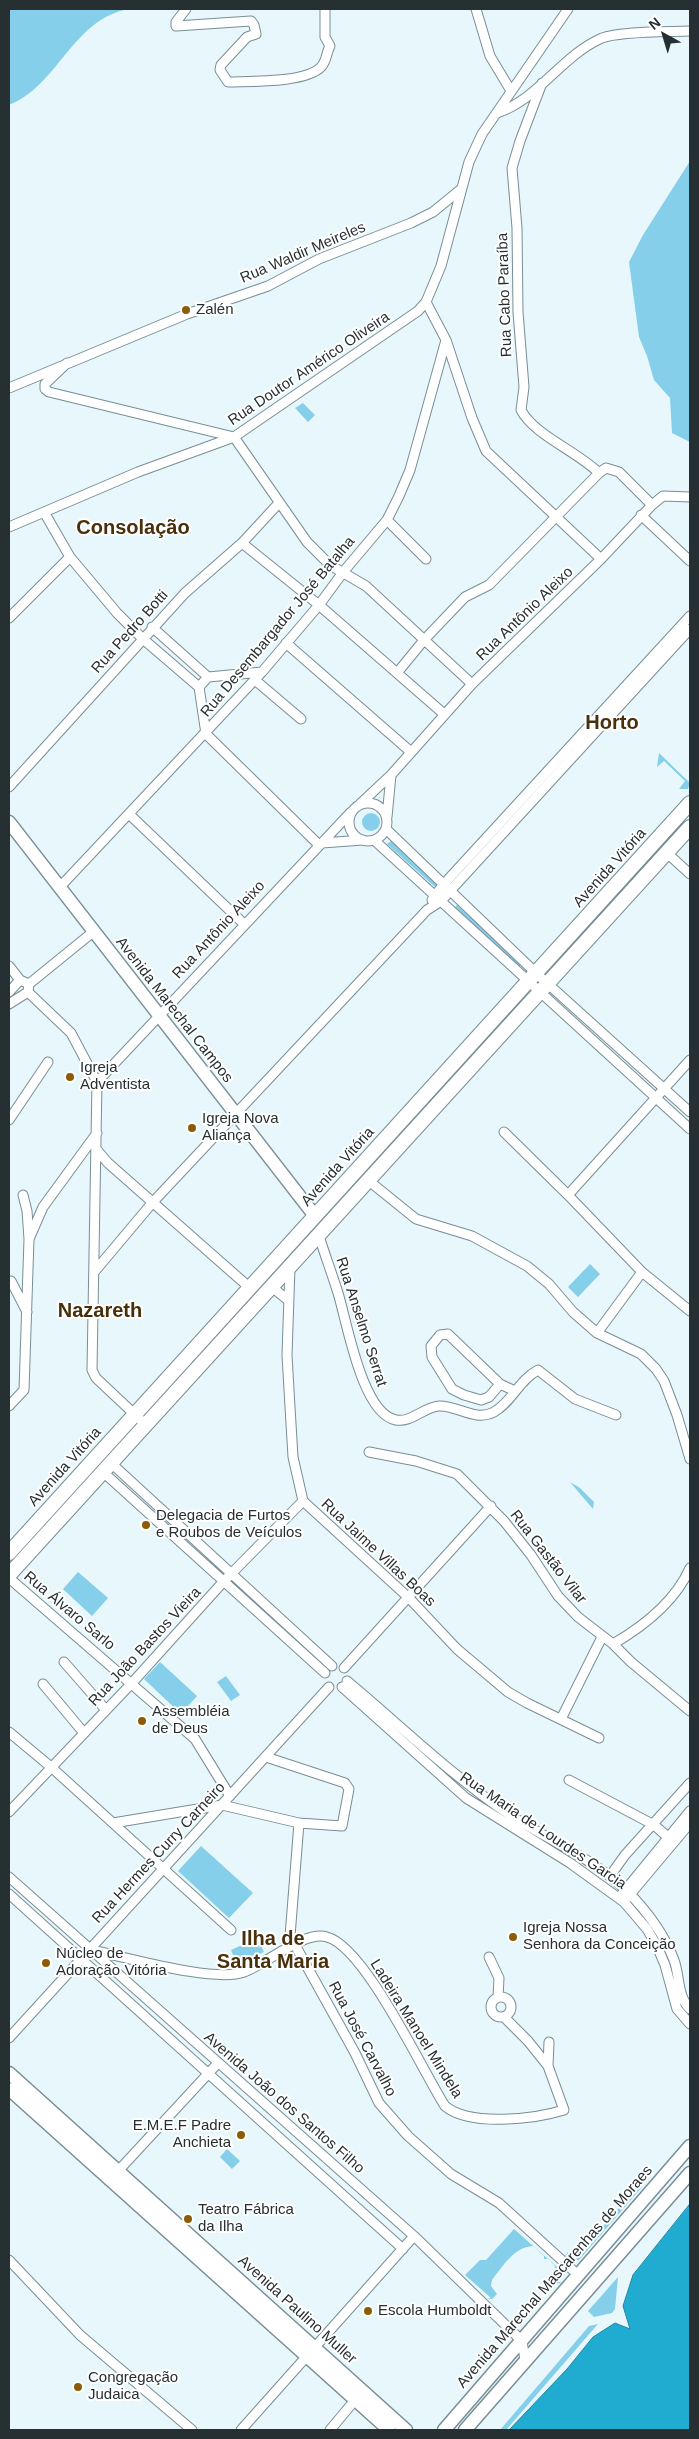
<!DOCTYPE html>
<html>
<head>
<meta charset="utf-8">
<style>
	body { margin:0 }
	#map { position:relative; width:699px; height:2439px; overflow:hidden; background:#e8f7fc; font-family:Arial,sans-serif }
	canvas { display:block }
	.frame { position:absolute; inset:0; border:10px solid #262f32; pointer-events:none }
	.north { position:absolute; left:639px; top:10px; width:50px; height:50px; -webkit-text-stroke:4px #fff; paint-order:stroke; rotate:321deg; font-size:14px; font-weight:700; line-height:20px; text-align:center; color:#262f32 }
	.north::after { content:''; display:block; margin:auto; width:18px; height:22px; background:#262f32; clip-path:polygon(50% 0,100% 100%,50% 72%,0 100%) }
</style>
</head>
<body>
<div id="map">
<canvas width="699" height="2439"></canvas>
<div class="frame"></div>
<div class="north">N</div>
</div>
<script>
const ctx = document.querySelector('canvas').getContext('2d');
ctx.lineJoin = 'round';
function fillPath(path, color) { ctx.fillStyle = color; ctx.fill(path, 'evenodd'); }
function trace(path, color, width, dash) { ctx.strokeStyle = color; ctx.lineWidth = width; ctx.lineCap = dash ? 'butt' : 'round'; ctx.setLineDash(dash || []); ctx.stroke(path); }
function label(font, color, halo, rows, align = 'center') {
  ctx.font = font + ' Arial,sans-serif'; ctx.lineWidth = 4; ctx.setLineDash([]); ctx.textBaseline = 'middle'; ctx.strokeStyle = halo; ctx.fillStyle = color; for (const [text, x, y, turn = 0] of rows) {
    ctx.save(); ctx.translate(x, y); ctx.rotate((+turn || 0) * Math.PI / 180); ctx.textAlign = isNaN(turn) ? turn : align; if (halo) ctx.strokeText(text, 0, 0); ctx.fillText(text, 0, 0); ctx.restore();
  }
}
fillPath(new Path2D(`
	M9 9H128C72 20 58 86 9 105Z
	M690 161V442L672 433 670 398 654 380 647 356 639 337 629 262 643 235Z
	M303 403 315 415 308 422 295 408Z
	M659 753 690 783 688 789H679L685 781 664 761 657 767Z
	M362 822a9 9 0 1 1 18 0a9 9 0 1 1-18 0Z
	M391 841 438 884 435 887 387 844Z
	M457 905 522 963 519 967 454 908Z
	M590 1264 600 1274 578 1297 568 1287Z
	M570 1482 580 1488 594 1502 593 1509Z
	M78 1572 108 1598 92 1616 63 1589Z
	M160 1662 197 1696 181 1714 144 1679Z
	M226 1676 240 1695 231 1701 217 1682Z
	M201 1846 253 1893 229 1918 178 1871Z
	M257 1938 264 1952 237 1964 231 1950Z
	M227 2149 240 2161 232 2169 220 2157Z
	M639 2185 642 2187 579 2260 571 2261 565 2256 568 2252 572 2257 577 2256Z
	M514 2229 565 2274 557 2282H562L555 2285V2266L548 2259H544V2256L533 2246C514 2247 503 2266 492 2280L491 2286 497 2294 492 2299H487L491 2298 465 2275 480 2260H486Z
	M618 2277 615 2309 612 2313 594 2317 588 2311Z
	M598 2324 506 2430H500L589 2326Z`), '#85cfea');
const water = new Path2D(`
	M690 2204V2430H509L567 2369 593 2337 615 2323 630 2329 623 2306 633 2275Z`);
fillPath(water, '#20abd1');
trace(water, '#2286a1', 1);
const street = new Path2D(`
	M186 9 176 22V26L251 21 254 25 256 34 247 37 221 65 220 70 228 82C250 81 306 83 321 67 327 61 326 53 330 46L325 37V9
	M476 9 490 56 511 91
	M542 83 520 141 512 168 517 228 518 312 524 387 521 410C534 435 577 451 599 473
	M497 113C539 99 561 56 602 38 619 31 670 32 690 31
	M426 302 446 340 472 418 486 451 601 559
	M67 363 45 384V389L49 392 234 437 307 542 330 565 366 586 472 684
	M9 388 187 314 268 286 319 259 411 223 433 212 460 190
	M44 512 70 557 117 613 143 639 199 687
	M641 515 690 561
	M387 520 426 559
	M9 527 138 472 234 437 418 311 426 302 441 266 469 162 482 134 568 9
	M242 543 319 605 444 714
	M9 618 70 557
	M152 627 208 677
	M286 643 411 752
	M262 672 208 677 199 687 206 734 319 845
	M397 673 424 640 465 597 489 585 599 473 606 468 619 472 652 505
	M255 680 301 719
	M9 787 185 593 242 543 279 503
	M349 822a19 19 0 1 1 38 0a19 19 0 1 1-38 0Z
	M360 804 391 775 472 684 601 559 652 505 663 496 690 497
	M129 814 244 924
	M387 817 391 775
	M386 829 537 974 690 1112
	M374 840 690 1129
	M322 843 363 840
	M667 853 690 874
	M59 888 262 672 319 605 344 571 387 520 399 496 410 470 446 340
	M432 900 443 885 690 616
	M9 966 20 980
	M29 984 93 932
	M9 992 20 980 29 984 28 992 9 1004
	M28 992 71 1033 97 1082 92 1370 96 1378 146 1425
	M690 1060 568 1195 642 1272 690 1311
	M97 1082 351 812
	M9 1120 48 1062
	M504 1132 568 1195
	M97 1150 108 1163 250 1288
	M369 1181 416 1219 472 1236 527 1266 549 1284 573 1312 597 1333 641 1354 656 1369 664 1381 677 1415 690 1459
	M319 1236C325 1255 332 1274 338 1293 347 1322 362 1414 396 1420 411 1423 424 1407 439 1406 457 1405 475 1422 494 1412 512 1402 519 1380 538 1370L575 1399 616 1415
	M29 1239 43 1207 97 1133
	M290 1267 287 1355 290 1407 293 1457 303 1501 409 1598 457 1649 508 1692 527 1703 599 1738
	M95 1271 153 1202 427 910 441 901 450 891 690 629
	M11 1281 27 1312
	M272 1287 289 1301
	M597 1333 642 1272
	M500 1384 489 1397 481 1400 464 1395 452 1389 432 1357 431 1346 440 1335 448 1334 500 1384 515 1391
	M9 1406 24 1390 29 1239 27 1211 23 1195
	M369 1452 416 1461 457 1474 504 1521 531 1555 558 1596 578 1617 613 1644 631 1662 690 1711
	M111 1463 332 1666
	M103 1472 325 1673
	M9 1578 195 1739 230 1796
	M613 1644C644 1626 675 1602 690 1568
	M64 1662 106 1710
	M344 1668 491 1506
	M347 1681C401 1726 452 1776 510 1815 547 1839 597 1861 627 1891 647 1911 664 1934 674 1960 680 1976 677 1996 690 2009
	M43 1684 84 1733
	M342 1687 466 1798 570 1863 624 1902 647 1929 657 1946 665 1965 677 2009 690 2024
	M561 1719 602 1637
	M9 1732 51 1767 231 1930
	M569 1780 654 1825 669 1838
	M9 1812 132 1683 224 1581 303 1501
	M113 1823 222 1805 299 1823 342 1826 349 1789 345 1783 266 1757
	M299 1823 290 1936 355 2053 379 2103 408 2136 451 2174 499 2203 577 2274
	M610 1876 625 1855 690 1783
	M9 1877 414 2236 522 2341 525 2360
	M9 1894 403 2249
	M622 1894 690 1811
	M627 1898 690 1823
	M91 1950C127 1957 213 1983 244 1972 266 1964 305 1930 327 1937 365 1947 422 2070 445 2106 470 2127 535 2119 564 2110L548 2066 549 2042
	M489 1957 499 1978 498 1997
	M491 2007a10 10 0 1 1 20 0a10 10 0 1 1-20 0Z
	M504 2017 528 2041 548 2066
	M9 2038 329 1687
	M119 2170 218 2063
	M9 2260 80 2335 192 2430
	M241 2430 414 2236
	M330 2430 355 2400`);
const secondary = new Path2D(`
	M9 822 315 1216
	M9 2073 406 2430
	M9 2089 389 2430
	M444 2430 690 2146
	M465 2430 690 2173`);
const primary = new Path2D(`
	M9 1553 690 803
	M9 1575 690 827`);
trace(street, '#788e96', 11);
trace(secondary, '#788e96', 15);
trace(primary, '#788e96', 16);
trace(street, '#fff', 9);
trace(secondary, '#fff', 12);
trace(primary, '#fff', 14);
for (const [x, y, r, color] of [
	[186,310,5,"#8c5b05"],
	[70,1077,5,"#8c5b05"],
	[192,1128,5,"#8c5b05"],
	[146,1525,5,"#8c5b05"],
	[142,1721,5,"#8c5b05"],
	[513,1937,5,"#8c5b05"],
	[46,1963,5,"#8c5b05"],
	[241,2135,5,"#8c5b05"],
	[188,2219,5,"#8c5b05"],
	[368,2311,5,"#8c5b05"],
	[78,2387,5,"#8c5b05"]
]) { const dot = new Path2D(); dot.arc(x, y, r, 0, 2 * Math.PI); ctx.fillStyle = color; ctx.fill(dot); trace(dot, '#fff', 2); }
label('15px', '#262f32', '#fff', [
	["Rua Waldir Meireles",303,253,-23],
	["Rua Cabo Paraíba",505,295,-92],
	["Rua Doutor Américo Oliveira",309,369,-34],
	["Rua Antônio Aleixo",525,614,-44],
	["Rua Desembargador José Batalha",278,627,-50],
	["Rua Pedro Botti",130,632,-48],
	["Avenida Vitória",610,868,-48],
	["Rua Antônio Aleixo",219,930,-47],
	["Avenida Marechal Campos",174,1010,52],
	["Avenida Vitória",338,1167,-48],
	["Rua Anselmo Serrat",361,1322,72],
	["Avenida Vitória",65,1467,-48],
	["Rua Jaime Villas Boas",378,1553,43],
	["Rua Gastão Vilar",548,1557,52],
	["Rua Álvaro Sarlo",69,1611,40],
	["Rua João Bastos Vieira",145,1647,-47],
	["Rua Maria de Lourdes Garcia",543,1831,34],
	["Rua Hermes Curry Carneiro",159,1853,-47],
	["Ladeira Manoel Mindela",416,2029,58],
	["Rua José Carvalho",362,2039,62],
	["Avenida João dos Santos Filho",284,2103,41],
	["Avenida Marechal Mascarenhas de Moraes",555,2277,-49],
	["Avenida Paulino Muller",297,2310,42]
]);
label('15px', '#262f32', '#fff', [
	["Zalén",196,310],
	["Igreja",80,1068],
	["Adventista",80,1085],
	["Igreja Nova",202,1119],
	["Aliança",202,1136],
	["Delegacia de Furtos",156,1516],
	["e Roubos de Veículos",156,1533],
	["Assembléia",152,1712],
	["de Deus",152,1729],
	["Igreja Nossa",523,1928],
	["Senhora da Conceição",523,1945],
	["Núcleo de",56,1954],
	["Adoração Vitória",56,1971],
	["E.M.E.F Padre",231,2126,"right"],
	["Anchieta",231,2143,"right"],
	["Teatro Fábrica",198,2210],
	["da Ilha",198,2227],
	["Escola Humboldt",378,2311],
	["Congregação",88,2378],
	["Judaica",88,2395]
], 'left');
label('bold 20px', '#48300c', '#fff', [
	["Consolação",133,528],
	["Horto",612,723],
	["Nazareth",100,1311],
	["Ilha de",273,1939],
	["Santa Maria",273,1962]
]);
</script>
</body>
</html>
